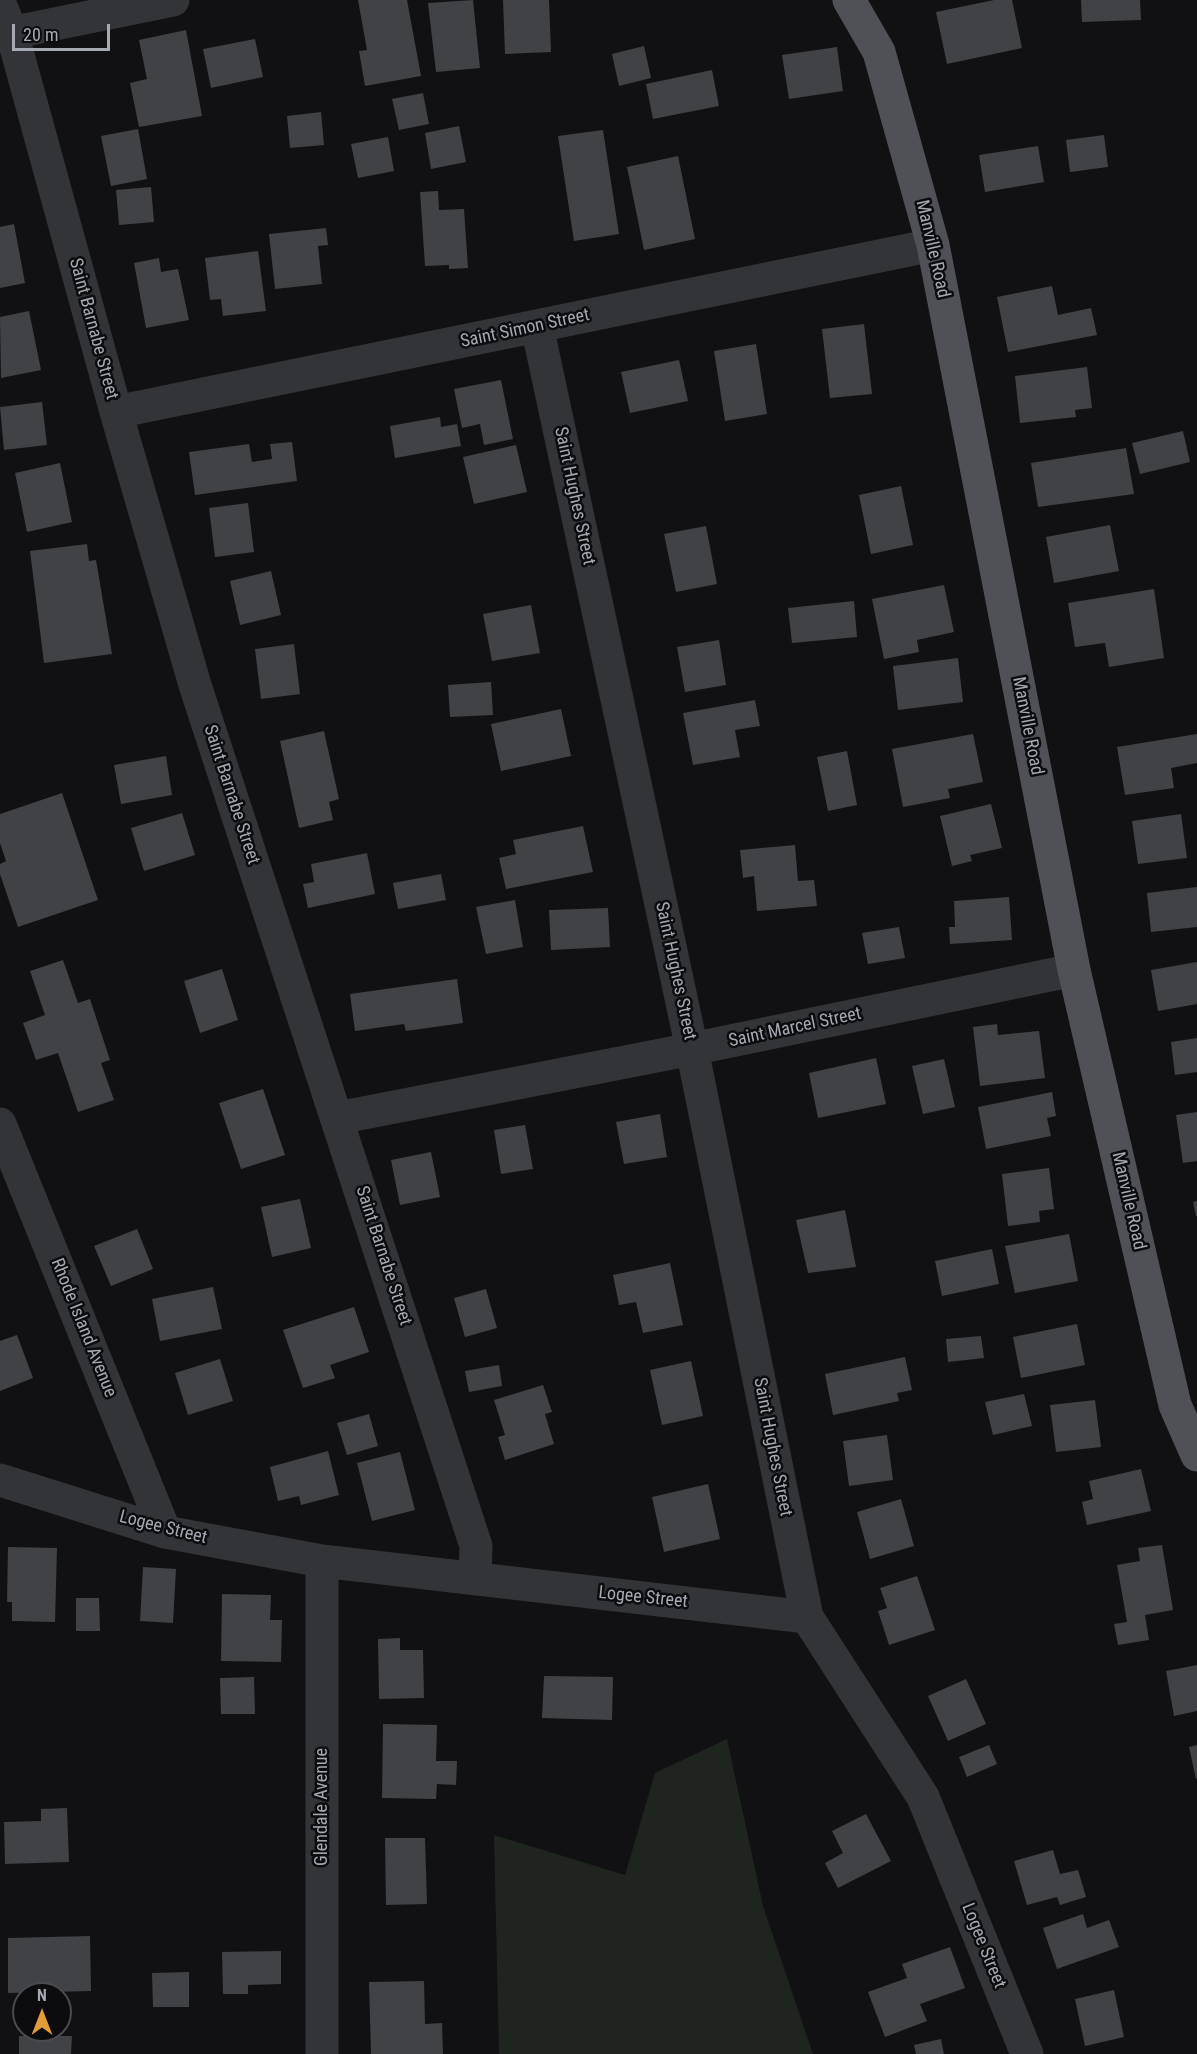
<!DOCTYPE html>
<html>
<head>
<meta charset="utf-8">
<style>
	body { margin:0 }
	#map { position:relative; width:1197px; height:2054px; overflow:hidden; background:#111113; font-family:"Roboto Condensed",sans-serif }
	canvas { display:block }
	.north { position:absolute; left:12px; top:1982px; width:60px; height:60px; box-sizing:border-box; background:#0c0c0e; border:2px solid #494b50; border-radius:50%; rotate:0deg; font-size:16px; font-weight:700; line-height:24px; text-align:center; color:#a4a9b2 }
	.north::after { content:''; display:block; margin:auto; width:21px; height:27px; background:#e29c3a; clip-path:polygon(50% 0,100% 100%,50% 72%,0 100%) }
	.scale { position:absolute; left:12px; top:24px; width:98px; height:27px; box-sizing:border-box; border:3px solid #a4a9b2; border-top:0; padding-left:8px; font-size:18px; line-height:21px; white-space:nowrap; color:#a4a9b2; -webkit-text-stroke:4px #0c0c0e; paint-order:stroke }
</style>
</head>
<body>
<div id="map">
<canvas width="1197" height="2054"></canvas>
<div class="north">N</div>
<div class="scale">20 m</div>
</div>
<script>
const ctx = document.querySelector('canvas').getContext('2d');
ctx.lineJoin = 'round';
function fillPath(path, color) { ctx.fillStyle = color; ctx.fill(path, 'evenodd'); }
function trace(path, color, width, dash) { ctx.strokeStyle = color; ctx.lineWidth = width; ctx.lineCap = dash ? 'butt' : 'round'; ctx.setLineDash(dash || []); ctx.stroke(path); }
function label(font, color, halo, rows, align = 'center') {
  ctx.font = font + ' "Roboto Condensed",sans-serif'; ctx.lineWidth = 5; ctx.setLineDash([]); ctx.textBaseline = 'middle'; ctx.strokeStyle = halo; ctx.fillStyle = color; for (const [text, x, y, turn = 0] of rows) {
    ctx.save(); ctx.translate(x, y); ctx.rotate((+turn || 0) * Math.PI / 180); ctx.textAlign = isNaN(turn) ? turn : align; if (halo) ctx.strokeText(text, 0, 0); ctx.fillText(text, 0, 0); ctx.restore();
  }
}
fillPath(new Path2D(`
	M727 1739 763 1906 813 2054H499L494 1835 625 1875 655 1773Z`), '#1e251e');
fillPath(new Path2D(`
	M358 0H407L421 76 365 86 359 51 367 50Z
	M473 0 480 68 436 72 428 3Z
	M503 0H549L551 52 505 54Z
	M994 0H1012L1022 48 947 64 936 12Z
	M1081 0H1140L1141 20 1082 22Z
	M186 30 202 116 139 127 130 83 147 79 139 40Z
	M255 39 263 77 211 88 203 49Z
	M644 46 651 78 619 86 612 54Z
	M837 47 843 91 789 99 782 55Z
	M712 70 719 106 653 119 646 84Z
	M423 93 429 124 399 130 392 99Z
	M321 112 324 145 290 148 287 116Z
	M459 126 466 162 431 169 425 133Z
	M138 129 147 179 111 186 101 136Z
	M603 130 619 234 574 241 558 136Z
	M1104 135 1108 167 1070 172 1066 140Z
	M388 137 394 171 358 178 351 144Z
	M1038 146 1044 182 985 192 979 155Z
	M678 156 695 239 644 250 627 167Z
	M151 187 154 222 119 225 116 190Z
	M438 191 439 210 464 209 468 268 449 269V265L425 266 420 192Z
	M14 224 25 283 0 288V227Z
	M326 228 328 245 318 246 322 284 275 289 269 234Z
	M258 251 266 311 223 316 221 299 210 300 205 258Z
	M159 258 161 272 178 269 189 320 146 328 134 263Z
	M1052 286 1058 315 1091 308 1097 335 1008 352 997 297Z
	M29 311 41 370 1 378 0 317Z
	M864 324 872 394 830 398 822 329Z
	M756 344 767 414 725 421 714 351Z
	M679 360 688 401 630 413 621 372Z
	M1087 367 1092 408 1075 410 1076 417 1020 423 1015 376Z
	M501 380 513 439 484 445 480 424 462 428 454 389Z
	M42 402 47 445 4 450 0 407Z
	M440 417 441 427 457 424 461 446 395 458 390 426Z
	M1183 431 1190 462 1140 474 1132 443Z
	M292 442 297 481 195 495 189 452 249 444 252 462 272 459 270 444Z
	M516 445 527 492 474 504 463 457Z
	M1126 448 1134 494 1038 507 1031 463Z
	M60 463 72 522 27 532 15 473Z
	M901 486 913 545 871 554 859 495Z
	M248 503 254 552 215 557 209 508Z
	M1110 525 1119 571 1054 583 1046 537Z
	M706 526 717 584 676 592 664 534Z
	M87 544 89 561 96 560 112 654 44 663 30 551Z
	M271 571 281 615 240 625 230 581Z
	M944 585 954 632 917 640 919 652 884 659 872 599Z
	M1154 589 1164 658 1109 667 1105 643 1075 647 1068 603Z
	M854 601 857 637 792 643 788 608Z
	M531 605 540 653 492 661 483 614Z
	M719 640 726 685 685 692 677 647Z
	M294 644 300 694 261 699 255 649Z
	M958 658 963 702 898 710 893 666Z
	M491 682 493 715 450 717 448 685Z
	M755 700 760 726 735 730 740 757 693 765 683 713Z
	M561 709 571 756 501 771 491 724Z
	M324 731 339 799 329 802 333 820 299 828 280 741Z
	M973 734 983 782 948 789 950 798 903 807 892 749Z
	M1197 734V763L1171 768 1174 788 1125 795 1117 747Z
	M847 751 857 805 828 811 817 757Z
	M166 756 172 795 121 804 114 765Z
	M62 793 98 900 18 927 0 874V864L6 861 0 843V814Z
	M991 804 1002 848 970 855 972 861 952 866 940 816Z
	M182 813 195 855 144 871 131 828Z
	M1181 814 1187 858 1138 864 1132 821Z
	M583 826 593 872 506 889 499 858 516 854 513 840Z
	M795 845 798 881 814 880 817 906 757 911 754 876 743 878 740 850Z
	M367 853 375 894 308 908 303 884 314 882 311 864Z
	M441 874 446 900 398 909 393 883Z
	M1197 887V927L1151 932 1147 893Z
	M1009 897 1012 940 950 944 949 927H955L954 901Z
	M515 900 523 947 486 954 476 907Z
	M608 908 610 947 551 950 549 910Z
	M899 927 905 958 868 964 862 933Z
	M63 960 78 1003 90 999 110 1060 101 1063 114 1100 78 1112 58 1053 36 1060 23 1023 45 1015 30 971Z
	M1197 962V1004L1158 1011 1151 970Z
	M222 969 238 1020 200 1033 184 981Z
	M457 979 463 1023 406 1031 404 1024 355 1031 350 994Z
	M997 1024 998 1035 1039 1031 1045 1078 980 1086 973 1027Z
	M1197 1038V1072L1175 1075 1171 1042Z
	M876 1058 886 1104 818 1118 809 1073Z
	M944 1059 955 1107 923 1114 912 1066Z
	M263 1089 285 1155 241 1169 219 1103Z
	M1052 1092 1056 1116 1047 1118 1051 1136 986 1149 978 1107Z
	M1197 1112V1161L1183 1163 1176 1115Z
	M660 1114 667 1157 624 1164 616 1122Z
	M525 1125 533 1169 501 1174 494 1130Z
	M431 1152 440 1197 400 1205 391 1160Z
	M1049 1168 1054 1209 1039 1211 1040 1222 1008 1226 1002 1174Z
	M300 1199 311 1248 272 1257 261 1207Z
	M1197 1201V1216H1196L1193 1202Z
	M845 1210 856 1267 808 1273 796 1220Z
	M137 1229 153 1269 111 1286 94 1246Z
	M1069 1234 1078 1281 1015 1293 1005 1246Z
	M992 1249 999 1284 942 1296 935 1261Z
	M670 1263 683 1325 643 1333 636 1302 619 1305 613 1275Z
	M213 1287 222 1329 160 1341 152 1299Z
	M486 1289 497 1328 465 1337 454 1298Z
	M354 1307 369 1352 330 1365 335 1378 303 1388 283 1330Z
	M1077 1324 1085 1365 1021 1378 1013 1337Z
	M17 1335 33 1378 0 1391V1341Z
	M981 1336 984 1358 948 1362 946 1339Z
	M905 1357 912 1390 897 1393 899 1401 833 1415 825 1374Z
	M220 1359 233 1401 188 1415 175 1373Z
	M691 1361 703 1416 662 1425 650 1370Z
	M499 1365 502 1386 469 1392 465 1371Z
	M543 1385 552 1412 545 1414 554 1444 505 1460 498 1437 505 1435 494 1400Z
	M1024 1394 1032 1426 993 1435 985 1402Z
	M1095 1400 1101 1447 1056 1452 1050 1405Z
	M369 1414 378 1446 347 1455 337 1423Z
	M887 1435 893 1480 849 1486 843 1441Z
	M328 1451 339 1495 301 1505 299 1496 278 1501 270 1467Z
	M400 1452 415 1510 372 1521 357 1463Z
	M1141 1469 1151 1511 1087 1525 1082 1502 1093 1499 1089 1481Z
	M708 1484 720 1539 664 1552 652 1497Z
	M901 1499 914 1546 870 1559 857 1512Z
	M1162 1545 1173 1610 1145 1615 1149 1640 1118 1645 1114 1624 1127 1622 1117 1565 1140 1561 1138 1548Z
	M8 1547 57 1548 55 1622 12 1621V1602H7Z
	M143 1567 176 1569 173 1623 140 1621Z
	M917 1576 935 1630 889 1645 878 1611 887 1608 880 1588Z
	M222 1594 271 1595 270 1620H282L281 1662 221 1661Z
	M76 1598H99L100 1631H76Z
	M400 1638V1650H423L424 1698 379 1699 378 1639Z
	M1197 1665V1711L1174 1716 1166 1671Z
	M544 1676 613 1677 612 1720 542 1718Z
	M254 1677 255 1714H221L220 1678Z
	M966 1679 986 1724 948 1741 928 1696Z
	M383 1724 437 1725 436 1761H457L456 1785 437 1784 436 1799 382 1798Z
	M989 1745 997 1764 967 1777 959 1757Z
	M1197 1745V1779H1196L1189 1747Z
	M67 1808 69 1862 5 1864 4 1822 41 1821V1809Z
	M866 1814 891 1861 838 1888 825 1863 843 1853 832 1831Z
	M385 1838H425L427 1904 386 1905Z
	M1053 1850 1060 1874 1078 1870 1086 1897 1060 1905 1057 1897 1027 1905 1014 1861Z
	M1083 1914 1087 1928 1109 1920 1119 1947 1057 1969 1043 1928Z
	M90 1936 91 1991 8 1993V1938Z
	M950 1947 965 1988 920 2004 927 2021 885 2037 868 1992 907 1978 902 1964Z
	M281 1951V1984L248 1985V1994H223L222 1952Z
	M189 1972V2007H153L152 1973Z
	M424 1981 425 2024 442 2023 443 2054H371L369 1982Z
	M1114 1990 1124 2037 1085 2046 1075 1999Z
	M19 2036H72L71 2054H19Z
	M941 2039 944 2054H916L914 2045Z`), '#404246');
trace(new Path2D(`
	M0 4 12 33 116 412 195 685 476 1546 475 1579
	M0 35 173 0
	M537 326 692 1049 807 1617
	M116 412 933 245
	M338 1118 692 1049 1074 970
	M0 1124 165 1532
	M0 1480 165 1532 322 1561 807 1617 923 1797 1027 2054
	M322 2054V1561`), '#333437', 33);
trace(new Path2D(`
	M849 0 879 52 933 245 1074 970 1175 1405 1197 1455`), '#4f5156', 33);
label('18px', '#a4a9b2', '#0c0c0e', [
	["Manville Road",932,249,77],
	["Saint Barnabe Street",93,329,75],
	["Saint Simon Street",525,329,-12],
	["Saint Hughes Street",574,496,78],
	["Manville Road",1027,726,79],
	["Saint Barnabe Street",231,795,72],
	["Saint Hughes Street",675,971,78],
	["Saint Marcel Street",795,1028,-12],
	["Manville Road",1128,1201,77],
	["Saint Barnabe Street",383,1256,72],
	["Rhode Island Avenue",83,1328,68],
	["Saint Hughes Street",772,1447,79],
	["Logee Street",163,1528,14],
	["Logee Street",643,1598,6],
	["Glendale Avenue",322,1807,-90],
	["Logee Street",983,1946,68]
]);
</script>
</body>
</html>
